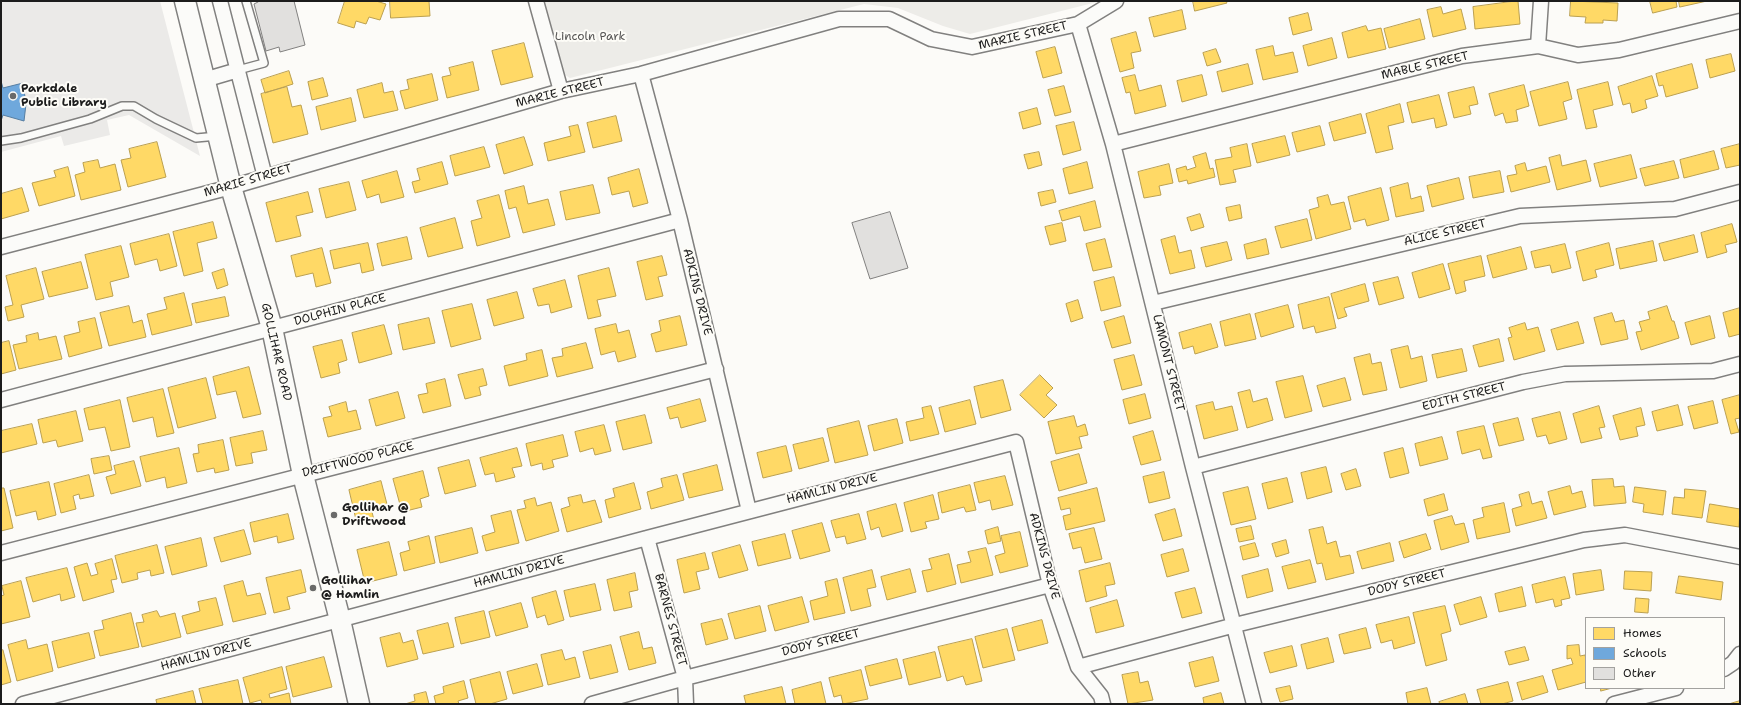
<!DOCTYPE html>
<html>
<head>
<meta charset="utf-8">
<style>
	body { margin:0 }
	#map { position:relative; width:1741px; height:705px; overflow:hidden; background:#fcfbf8; font-family:"Shantell Sans",sans-serif }
	canvas { display:block }
	.frame { position:absolute; inset:0; border:2px solid #1c1c1c; pointer-events:none }
	.legend { position:absolute; left:1585px; top:617px; width:140px; height:72px; box-sizing:border-box; background:#fdfcf7; border:1px solid #a3a29f; margin:0; padding:5px 7px; list-style:none; font-size:12px; color:#1c1c1c }
	.legend li { display:flex; align-items:center; gap:8px; height:20px }
	.legend b { width:20px; border:1px solid #a3a29f }
</style>
</head>
<body>
<div id="map">
<canvas width="1741" height="705"></canvas>
<div class="frame"></div>
<ul class="legend">
<li><b style="height:11px;background:#ffd966"></b>Homes</li>
<li><b style="height:11px;background:#6fa8dc"></b>Schools</li>
<li><b style="height:11px;background:#e1e0de"></b>Other</li>
</ul>
</div>
<script>
const ctx = document.querySelector('canvas').getContext('2d');
ctx.lineJoin = 'round';
function fillPath(path, color) { ctx.fillStyle = color; ctx.fill(path, 'evenodd'); }
function trace(path, color, width, dash) { ctx.strokeStyle = color; ctx.lineWidth = width; ctx.lineCap = dash ? 'butt' : 'round'; ctx.setLineDash(dash || []); ctx.stroke(path); }
function label(font, color, halo, rows, align = 'center') {
  ctx.font = font + ' "Shantell Sans",sans-serif'; ctx.lineWidth = 4; ctx.setLineDash([]); ctx.textBaseline = 'middle'; ctx.strokeStyle = halo; ctx.fillStyle = color; for (const [text, x, y, turn = 0] of rows) {
    ctx.save(); ctx.translate(x, y); ctx.rotate((+turn || 0) * Math.PI / 180); ctx.textAlign = isNaN(turn) ? turn : align; if (halo) ctx.strokeText(text, 0, 0); ctx.fillText(text, 0, 0); ctx.restore();
  }
}
fillPath(new Path2D(`
	M9 1H160L200 156 129 115 107 120 110 135 64 146 61 136 1 152V3Z`), '#ebeae8');
fillPath(new Path2D(`
	M544 1H1101L970 34 943 26 898 8 864 4 570 78 562 73Z`), '#edece8');
const homes = new Path2D(`
	M345 1H376L386 4 380 20 369 17 366 24 356 21 354 28 338 23Z
	M390 1H429L430 16 391 18Z
	M1193 1H1226L1227 3 1195 11Z
	M1518 1 1520 24 1475 29 1473 7Z
	M1571 1 1618 3 1617 21 1603 20V23H1585L1586 17 1570 16Z
	M1650 1H1676L1677 7 1653 13Z
	M1679 1H1707L1680 7Z
	M1441 7 1443 14 1461 9 1466 29 1433 37 1427 10Z
	M1182 10 1186 29 1154 37 1149 18Z
	M1308 13 1312 30 1293 35 1289 18Z
	M1420 19 1425 39 1389 48 1384 29Z
	M1366 26 1368 31 1381 28 1386 49 1348 58 1342 33Z
	M1136 32 1141 51 1131 53 1134 68 1120 72 1111 39Z
	M1332 38 1337 58 1308 66 1303 46Z
	M524 43 533 77 501 85 492 51Z
	M1273 46 1275 56 1293 52 1298 72 1263 80 1256 50Z
	M1055 47 1062 73 1043 78 1036 52Z
	M1216 49 1221 62 1207 66 1203 53Z
	M1731 54 1735 71 1710 78 1706 60Z
	M473 62 479 90 447 98 442 77 451 75 449 68Z
	M1248 64 1253 84 1222 92 1217 72Z
	M1692 64 1698 88 1666 97 1663 85 1659 86 1656 74Z
	M289 71 293 84 265 93 261 80Z
	M432 74 438 100 405 109 400 91 409 89 407 80Z
	M1135 75 1139 91 1161 85 1166 106 1135 114 1130 92 1126 93 1122 78Z
	M1202 75 1207 95 1182 102 1177 81Z
	M1652 76 1658 96 1645 100 1647 108 1632 113 1630 103 1623 105 1618 87Z
	M323 78 328 96 312 100 308 82Z
	M1568 82 1572 99 1563 102 1567 119 1539 126 1530 92Z
	M1608 82 1613 105 1593 110 1597 127 1586 129 1577 90Z
	M382 83 384 93 393 91 398 110 364 118 357 90Z
	M1524 85 1529 106 1516 110 1518 121 1506 123 1503 113 1495 116 1489 94Z
	M1064 86 1071 112 1055 116 1048 90Z
	M287 87 292 107 301 105 308 134 273 143 261 94Z
	M1474 87 1478 104 1469 106 1471 114 1454 118 1448 93Z
	M1439 95 1447 125 1436 128 1434 118 1412 123 1407 103Z
	M351 98 356 121 321 130 316 107Z
	M1400 104 1404 122 1388 126 1393 149 1376 153 1366 114Z
	M1037 108 1041 124 1023 129 1019 113Z
	M1361 114 1366 133 1334 141 1329 123Z
	M616 116 622 141 593 148 587 123Z
	M1074 122 1081 150 1063 155 1056 126Z
	M578 125 585 152 548 161 544 143 571 136 569 127Z
	M1320 126 1325 145 1297 152 1292 133Z
	M1285 136 1290 155 1257 163 1252 144Z
	M524 137 533 165 504 174 496 145Z
	M157 142 166 177 128 187 121 160 131 158 129 149Z
	M1247 144 1251 166 1233 170 1236 182 1220 185 1215 160 1232 157 1230 148Z
	M1740 144V165L1726 168 1721 149Z
	M484 147 490 167 455 176 450 156Z
	M1714 151 1719 169 1684 178 1680 160Z
	M1039 152 1042 165 1028 169 1024 155Z
	M1206 153 1210 169 1213 168 1215 177 1188 184 1187 180 1179 182 1176 169 1186 166 1187 170 1196 167 1193 157Z
	M1560 155 1562 166 1586 160 1591 181 1557 190 1549 158Z
	M1631 155 1637 178 1600 187 1594 164Z
	M98 160 100 168 115 164 121 190 81 200 75 175 85 172 83 163Z
	M1674 161 1679 178 1645 186 1640 169Z
	M442 162 448 184 415 193 412 182 420 180 417 169Z
	M1087 162 1093 188 1069 194 1063 169Z
	M1525 163 1527 171 1546 166 1550 182 1511 192 1507 176 1517 174 1515 166Z
	M1169 164 1173 183 1159 186 1161 195 1144 198 1138 172Z
	M68 167 75 196 39 206 32 183 56 177 54 171Z
	M639 169 648 203 633 207 629 191 612 195 608 178Z
	M397 171 404 197 381 203 379 194 367 198 362 181Z
	M1500 171 1504 192 1473 198 1469 177Z
	M1459 178 1464 199 1432 207 1427 186Z
	M349 182 356 210 326 218 319 189Z
	M1408 183 1411 199 1421 196 1424 211 1396 217 1390 188Z
	M593 185 600 213 566 220 560 192Z
	M524 186 528 204 548 199 555 225 523 233 516 207 509 209 505 191Z
	M22 188 29 211 1 219V194Z
	M1381 188 1389 220 1367 226 1365 219 1354 222 1348 197Z
	M1053 190 1056 202 1041 206 1038 193Z
	M308 192 313 212 296 216 301 236 276 242 266 203Z
	M499 195 510 237 477 246 471 221 482 218 477 201Z
	M1328 195 1331 205 1344 202 1351 229 1316 239 1309 210 1319 207 1317 198Z
	M1095 201 1101 227 1084 231 1080 216 1062 221 1059 211Z
	M1240 205 1242 218 1229 221 1226 208Z
	M1200 214 1204 227 1191 231 1187 218Z
	M455 218 463 248 428 257 420 228Z
	M1307 219 1312 240 1281 248 1275 227Z
	M213 222 217 238 197 243 203 271 184 276 173 232Z
	M1062 223 1066 241 1050 245 1045 227Z
	M1732 224 1737 242 1725 245 1727 252 1707 258 1701 233Z
	M169 234 177 266 160 271 157 259 135 265 130 244Z
	M1694 235 1698 252 1664 261 1659 244Z
	M1175 236 1179 253 1191 250 1195 268 1170 274 1161 240Z
	M407 237 412 259 382 266 377 244Z
	M1105 239 1112 267 1093 271 1086 244Z
	M1266 239 1269 254 1247 259 1244 245Z
	M1653 241 1657 261 1620 269 1616 249Z
	M1227 242 1232 260 1206 267 1201 248Z
	M368 243 374 270 362 273 360 263 334 269 330 251Z
	M1609 243 1614 265 1595 270 1597 277 1583 281 1576 252Z
	M1565 244 1571 268 1552 273 1550 265 1535 268 1531 252Z
	M121 246 129 277 110 282 113 296 96 300 85 255Z
	M1521 247 1527 269 1493 278 1487 256Z
	M322 248 331 283 316 287 313 273 296 277 291 256Z
	M662 256 667 275 658 277 663 296 646 300 637 262Z
	M1481 256 1485 276 1464 281 1466 291 1456 294 1448 264Z
	M81 262 88 288 49 297 42 272Z
	M1443 264 1450 289 1419 298 1412 273Z
	M36 268 44 299 21 305 24 317 8 321 5 307 13 305 6 276Z
	M609 268 616 296 597 300 601 316 588 319 578 276Z
	M224 269 228 285 217 289 212 273Z
	M1114 277 1121 306 1101 311 1094 282Z
	M1398 277 1404 298 1379 305 1373 283Z
	M565 280 572 307 551 313 549 304 538 306 533 289Z
	M1365 284 1369 301 1344 308 1347 316 1338 319 1331 294Z
	M517 292 524 318 494 326 487 300Z
	M184 293 192 325 152 335 147 314 167 309 164 298Z
	M225 297 229 316 196 323 192 304Z
	M1329 297 1336 328 1316 333 1314 326 1303 329 1298 305Z
	M1078 300 1083 318 1071 322 1066 304Z
	M472 304 481 339 451 347 442 311Z
	M1288 305 1294 327 1261 337 1255 314Z
	M129 306 133 323 142 320 146 337 109 346 100 313Z
	M1667 306 1672 321H1674L1679 338 1641 350 1636 332 1642 331 1639 322 1650 319 1648 312Z
	M1740 308V334L1729 337 1723 313Z
	M1612 313 1615 322 1624 320 1628 339 1601 345 1594 318Z
	M1250 314 1256 339 1225 346 1220 322Z
	M680 316 687 345 656 352 651 334 661 331 659 321Z
	M1124 316 1131 343 1112 348 1104 322Z
	M1710 316 1715 338 1691 345 1685 323Z
	M95 318 102 348 69 357 64 336 80 332 78 322Z
	M429 318 435 343 403 350 398 325Z
	M1578 322 1584 343 1557 350 1551 330Z
	M1525 323 1527 330 1538 327 1545 351 1514 360 1508 338 1512 337 1509 328Z
	M616 324 618 333 629 330 636 357 618 362 615 351 601 355 595 329Z
	M1211 324 1218 347 1195 354 1193 346 1183 349 1179 333Z
	M384 325 392 354 359 363 352 333Z
	M38 333 39 340 56 336 62 359 19 369 13 345 27 342 26 336Z
	M1499 339 1504 361 1479 367 1473 346Z
	M342 340 347 360 338 363 340 373 321 378 313 347Z
	M9 341 16 370 1 374V343Z
	M586 343 593 368 557 377 552 358 563 356 562 349Z
	M1408 346 1411 359 1422 356 1427 381 1400 388 1391 350Z
	M1462 349 1467 371 1437 378 1432 355Z
	M542 350 548 376 509 386 504 366 527 360 526 354Z
	M1370 354 1372 364 1381 362 1387 390 1363 395 1354 358Z
	M1134 355 1142 385 1122 390 1114 360Z
	M249 367 261 414 243 418 236 391 217 395 213 377Z
	M483 369 487 385 479 387 481 395 465 399 458 375Z
	M1040 375 1053 388 1046 395 1057 405 1044 418 1020 395Z
	M1303 376 1312 411 1285 418 1276 382Z
	M206 378 216 418 178 428 168 388Z
	M1345 378 1351 400 1323 407 1317 386Z
	M445 379 451 406 423 413 418 395 428 393 426 384Z
	M1003 380 1011 410 981 418 974 387Z
	M163 389 174 433 157 437 153 417 133 422 127 398Z
	M1250 390 1253 402 1267 398 1273 420 1247 428 1238 393Z
	M398 392 405 418 376 426 369 400Z
	M1145 394 1151 418 1129 424 1123 400Z
	M1740 395V418L1735 419 1739 432 1731 434 1722 400Z
	M700 399 706 421 681 428 678 417 670 419 667 408Z
	M120 400 130 447 111 451 105 427 89 430 84 409Z
	M970 400 976 424 945 432 939 408Z
	M1713 401 1718 423 1694 429 1688 407Z
	M346 402 348 412 356 410 361 429 328 437 323 418 332 416 329 407Z
	M1213 402 1215 410 1232 406 1238 430 1204 439 1196 406Z
	M1678 405 1683 425 1657 431 1652 412Z
	M931 406 939 434 910 441 906 422 924 418 922 408Z
	M1599 406 1605 427 1599 428 1602 438 1581 443 1573 414Z
	M1641 408 1645 425 1636 427 1638 436 1620 440 1613 416Z
	M76 411 83 441 58 447 56 440 43 443 38 420Z
	M1560 412 1567 439 1549 444 1546 435 1537 437 1532 419Z
	M645 415 652 443 623 450 616 422Z
	M1074 416 1077 427 1085 424 1088 435 1079 437 1082 448 1056 454 1048 422Z
	M1518 418 1524 440 1499 446 1493 424Z
	M897 419 903 443 874 451 868 426Z
	M859 421 868 455 835 463 827 429Z
	M32 424 37 444 1 453V431Z
	M604 425 611 451 595 455 593 448 580 452 575 432Z
	M1484 426 1492 457 1483 459 1480 449 1462 454 1457 432Z
	M263 431 267 450 251 453 253 463 236 466 230 438Z
	M1153 431 1161 460 1141 465 1133 437Z
	M563 435 568 456 552 460 554 467 543 470 542 463 531 466 526 444Z
	M1442 437 1448 459 1420 466 1415 444Z
	M823 438 829 461 799 469 793 445Z
	M223 440 229 470 215 473 214 468 197 472 193 454 199 453 198 445Z
	M786 446 792 471 763 478 757 453Z
	M179 448 187 483 167 488 165 477 146 482 140 457Z
	M517 448 522 466 512 468 515 477 496 482 494 473 485 475 480 458Z
	M1403 448 1409 473 1390 478 1384 453Z
	M1079 454 1087 483 1059 491 1051 462Z
	M109 456 112 470 94 474 91 459Z
	M469 460 476 486 445 494 438 468Z
	M134 461 141 486 111 494 106 477 116 474 114 466Z
	M717 465 723 490 689 498 683 474Z
	M1326 467 1332 492 1307 499 1301 473Z
	M1356 469 1361 486 1346 490 1341 474Z
	M423 471 429 496 420 499 422 507 402 512 393 479Z
	M1164 472 1170 498 1149 503 1143 477Z
	M89 475 94 496 80 499 79 494 73 496 76 509 61 513 54 484Z
	M677 475 684 500 651 509 647 492 663 487 661 479Z
	M1005 476 1013 505 992 510 990 500 979 503 974 483Z
	M1287 478 1293 502 1268 509 1262 484Z
	M1613 479 1614 487 1624 486 1626 503 1594 506 1592 480Z
	M381 481 388 508 372 512 374 520 357 524 349 490Z
	M49 482 56 515 38 520 36 511 16 516 10 491Z
	M634 483 641 509 609 518 605 500 615 497 613 489Z
	M970 485 976 510 966 512 964 507 942 513 938 493Z
	M1570 486 1572 494 1582 491 1586 507 1554 515 1548 492Z
	M1248 487 1256 519 1231 525 1223 493Z
	M1635 487 1666 491 1663 515 1643 512 1644 504 1633 502Z
	M1 488H4L13 528 1 531Z
	M1097 488 1105 521 1066 530 1063 516 1071 514 1070 508 1061 510 1058 498Z
	M1685 489 1706 491 1702 518 1672 514 1674 497 1684 498Z
	M1529 492 1532 504 1542 501 1547 518 1516 526 1512 509 1522 506 1519 495Z
	M1444 494 1448 510 1428 516 1424 500Z
	M581 495 583 503 595 500 602 522 567 532 561 509 570 506 568 498Z
	M933 495 939 519 925 522 927 528 911 532 904 503Z
	M535 498 537 506 551 502 559 531 526 541 517 510 526 508 524 501Z
	M1504 503 1510 532 1477 539 1473 520 1484 517 1482 508Z
	M896 504 903 531 882 537 879 527 871 530 867 512Z
	M1710 504 1740 509 1739 527 1707 522Z
	M1175 509 1182 536 1163 541 1155 515Z
	M511 511 519 543 486 551 482 536 495 532 491 516Z
	M288 514 294 539 278 543 277 536 254 542 250 523Z
	M859 514 866 539 847 544 845 536 836 538 831 521Z
	M1452 516 1455 525 1464 523 1469 542 1441 550 1434 521Z
	M822 523 830 551 800 559 792 531Z
	M1251 526 1254 539 1239 542 1236 529Z
	M998 527 1001 541 988 544 985 531Z
	M1323 527 1327 544 1336 541 1340 557 1350 555 1354 573 1326 580 1322 563 1317 564 1309 530Z
	M472 528 478 553 440 563 435 537Z
	M1094 528 1102 559 1085 563 1081 547 1073 549 1069 534Z
	M244 530 251 554 221 562 214 538Z
	M1020 532 1028 566 1000 573 995 556 1005 553 1001 536Z
	M785 534 791 558 758 566 752 542Z
	M1426 534 1431 549 1404 558 1399 542Z
	M429 536 435 563 404 571 400 553 410 550 408 542Z
	M201 538 207 566 172 575 165 547Z
	M1286 540 1289 553 1276 557 1272 544Z
	M389 542 397 575 365 583 357 550Z
	M1255 543 1259 556 1243 560 1240 547Z
	M1390 543 1394 561 1362 569 1357 552Z
	M157 545 164 573 151 576 150 570 137 573 138 579 122 583 115 556Z
	M740 545 748 570 719 578 712 553Z
	M986 548 993 575 961 583 957 565 971 562 968 552Z
	M1183 549 1189 571 1167 577 1161 555Z
	M705 553 709 569 696 572 700 589 684 593 677 560Z
	M949 554 956 584 927 592 922 571 932 569 929 559Z
	M112 559 117 579 111 580 114 592 83 601 74 567 87 563 91 576 98 574 95 564Z
	M1310 560 1316 582 1288 589 1282 567Z
	M1110 563 1115 584 1105 586 1107 596 1086 602 1079 571Z
	M67 568 75 597 61 601 60 594 33 602 26 578Z
	M910 569 916 592 887 600 881 577Z
	M1268 569 1273 591 1247 598 1242 576Z
	M301 570 306 592 287 597 290 609 274 613 266 578Z
	M872 570 876 587 867 589 871 606 851 611 843 578Z
	M1601 570 1604 590 1576 595 1573 574Z
	M1625 571 1652 572 1651 591 1624 589Z
	M635 573 638 590 629 592 632 607 614 611 607 580Z
	M1679 576 1723 582 1721 600 1676 593Z
	M1565 577 1570 598 1561 600 1562 605 1555 607 1553 599 1536 603 1532 585Z
	M837 579 845 613 814 620 810 601 828 596 825 582Z
	M21 581 30 617 1 624V596L4 595 2 586Z
	M243 581 247 596 260 593 266 614 233 622 224 586Z
	M595 584 601 610 570 617 564 591Z
	M1522 587 1526 606 1499 612 1495 594Z
	M1195 588 1202 613 1182 618 1175 593Z
	M556 591 564 620 548 625 545 615 537 618 532 598Z
	M802 597 809 622 775 631 768 606Z
	M1481 597 1487 617 1460 625 1454 605Z
	M216 598 223 625 187 634 182 616 200 611 198 602Z
	M1636 598 1649 599 1648 613 1635 612Z
	M1117 600 1124 626 1096 633 1090 608Z
	M521 603 528 627 496 636 489 612Z
	M760 606 766 631 735 639 728 614Z
	M1445 606 1451 631 1441 634 1447 660 1426 666 1413 613Z
	M157 611 160 617 175 613 181 637 142 647 136 623 144 622 142 615Z
	M484 611 490 637 461 644 455 618Z
	M131 613 139 647 100 656 94 631 104 629 102 621Z
	M1409 617 1415 643 1394 649 1392 640 1381 643 1376 625Z
	M722 619 728 639 706 645 701 624Z
	M1042 620 1048 643 1018 651 1012 628Z
	M448 623 454 647 423 654 417 631Z
	M1366 628 1371 648 1344 654 1339 635Z
	M1007 629 1015 660 983 668 975 637Z
	M639 632 643 649 652 647 656 663 629 670 620 637Z
	M89 633 95 658 58 668 52 642Z
	M400 633 403 643 413 640 418 659 387 667 380 638Z
	M1328 638 1334 662 1307 669 1301 645Z
	M972 639 982 681 966 685 963 676 947 681 938 647Z
	M26 640 28 649 47 644 53 671 17 681 8 645Z
	M611 645 618 672 590 679 583 652Z
	M1579 645 1580 656 1585 655 1586 659V682L1558 690 1552 670 1573 664 1571 658 1567 659V646Z
	M1292 646 1297 666 1270 673 1264 653Z
	M1525 647 1529 660 1509 665 1505 652Z
	M3 650 11 682 1 685V651Z
	M562 650 565 660 575 657 580 677 548 685 541 655Z
	M935 652 941 677 909 685 903 660Z
	M324 657 332 687 293 697 286 667Z
	M1213 657 1219 681 1195 687 1189 663Z
	M897 659 902 678 870 686 865 667Z
	M537 664 543 686 513 694 507 672Z
	M282 667 287 689 269 694 270 698 289 693 291 704H262L261 700 250 703 243 678Z
	M861 670 868 699 843 704 841 695 834 697 829 678Z
	M500 672 507 699 490 704H476L470 680Z
	M1138 672 1140 683 1148 681 1153 700 1128 704 1122 675Z
	M1543 676 1548 692 1522 700 1517 683Z
	M238 680 243 704H203L199 689Z
	M464 681 468 698 458 701 459 704H436L434 696 444 693 443 687Z
	M821 682 826 704H795L792 690Z
	M1508 682 1513 701 1502 704H1481L1477 690Z
	M1290 686 1293 699 1280 702 1276 689Z
	M782 687 786 704H746L744 696Z
	M1427 688 1431 704H1408L1406 693Z
	M1601 688H1612L1601 691Z
	M193 691 196 704H157L156 700Z
	M426 692 429 704H405L415 701 414 695Z
	M1221 693 1224 704H1204L1203 698Z
	M1465 694 1468 704H1440L1439 702Z
	M1740 701V704H1729Z`);
fillPath(homes, '#ffd966');
trace(homes, '#bba050', 1);
const schools = new Path2D(`
	M1 81 3 88 23 83 26 104 24 121 3 115 1 121Z`);
fillPath(schools, '#6fa8dc');
trace(schools, '#567ea2', 1);
const building = new Path2D(`
	M258 1H294L305 45 280 52 279 47 266 51 254 4 258 2Z
	M890 212 908 268 870 279 852 223Z`);
fillPath(building, '#e1e0de');
trace(building, '#81807f', 1);
const lane = new Path2D(`
	M238 70 264 63 246 1
	M1 141 21 138 90 119 122 106H134L156 119 196 138 218 136`);
const street = new Path2D(`
	M220 1 265 177
	M536 1 561 91
	M1078 24 1113 144 1193 467 1254 704
	M1538 46 1541 1
	M641 74 680 220 749 511
	M204 80 238 70
	M1113 144 1462 56 1538 46 1578 55 1619 50 1740 21
	M1 247 231 187 561 91 641 74 839 19H889L931 39 972 47 1078 24 1116 1
	M1153 303 1520 216 1675 209 1740 192
	M1 400 680 220
	M1193 467 1523 382 1565 374 1713 371 1740 364
	M647 538 685 678 686 704
	M1 553 716 369
	M1078 667 1235 625 1584 540 1625 535 1740 557
	M1724 669 1733 663 1740 654
	M23 704 647 538 1016 442 1050 585 1078 667 1101 696 1103 704
	M592 704 685 678 1050 585
	M1614 704 1676 688`);
const secondary = new Path2D(`
	M185 1 231 187 272 328 303 475 340 620 359 704`);
trace(lane, '#81807f', 10);
trace(street, '#81807f', 17);
trace(secondary, '#81807f', 23);
trace(lane, '#fbfbf9', 7);
trace(street, '#fbfbf9', 14);
trace(secondary, '#fbfbf9', 20);
for (const [x, y, r, color] of [
	[13,96,4,"#6a6a69"],
	[334,515,4,"#6a6a69"],
	[313,588,4,"#6a6a69"]
]) { const dot = new Path2D(); dot.arc(x, y, r, 0, 2 * Math.PI); ctx.fillStyle = color; ctx.fill(dot); trace(dot, '#fdfcf7', 1.5); }
label('12px', '#1c1c1c', '#fdfcf7', [
	["MARIE STREET",1023,36,-13],
	["MABLE STREET",1425,66,-13],
	["MARIE STREET",560,93,-14],
	["MARIE STREET",248,181,-16],
	["ALICE STREET",1445,233,-13],
	["ADKINS DRIVE",697,292,76],
	["DOLPHIN PLACE",340,310,-15],
	["GOLLIHAR ROAD",276,352,77],
	["LAMONT STREET",1168,363,76],
	["EDITH STREET",1464,397,-14],
	["DRIFTWOOD PLACE",358,460,-14],
	["HAMLIN DRIVE",832,489,-14],
	["ADKINS DRIVE",1044,556,75],
	["HAMLIN DRIVE",519,572,-15],
	["DODY STREET",1407,583,-14],
	["BARNES STREET",670,620,75],
	["DODY STREET",821,643,-14],
	["HAMLIN DRIVE",206,655,-15]
]);
label('12px', '#575655', '#fdfcf7', [
	["Lincoln Park",590,37]
]);
label('bold 12px', '#1c1c1c', '#fdfcf7', [
	["Parkdale",21,89],
	["Public Library",21,103],
	["Gollihar @",342,508],
	["Driftwood",342,522],
	["Gollihar",321,581],
	["@ Hamlin",321,595]
], 'left');
</script>
</body>
</html>
